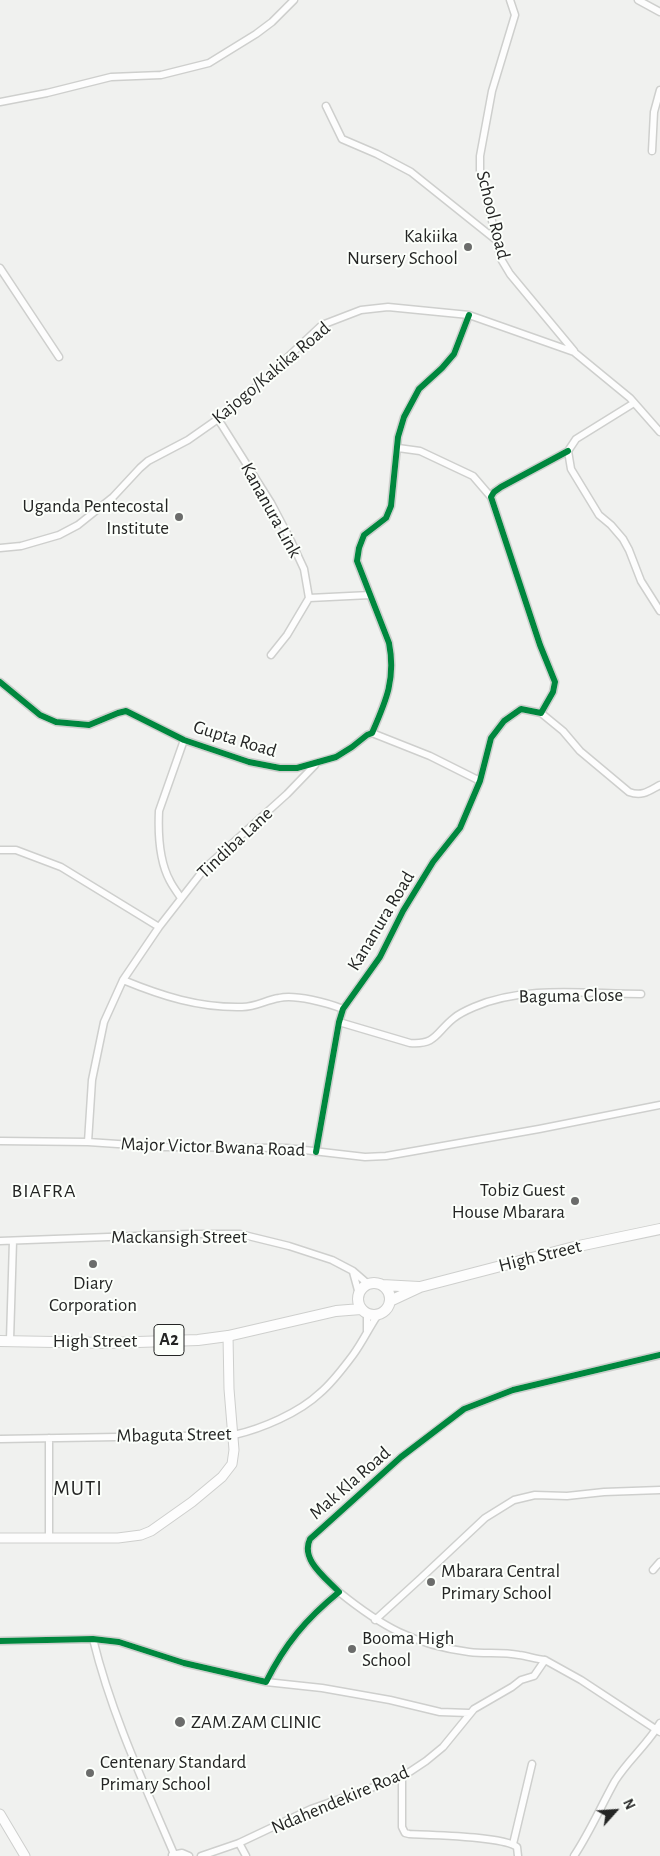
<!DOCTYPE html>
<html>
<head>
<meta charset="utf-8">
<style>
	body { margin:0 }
	#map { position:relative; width:660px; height:1856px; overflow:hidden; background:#f0f1ef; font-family:"Alegreya Sans",sans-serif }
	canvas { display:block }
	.north { position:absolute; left:590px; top:1786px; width:50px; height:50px; -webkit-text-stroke:4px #fcfffb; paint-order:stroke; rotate:64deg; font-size:14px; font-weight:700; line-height:20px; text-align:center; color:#242524 }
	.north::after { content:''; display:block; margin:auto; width:18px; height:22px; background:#242524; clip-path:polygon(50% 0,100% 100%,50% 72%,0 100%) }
</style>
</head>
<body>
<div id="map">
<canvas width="660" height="1856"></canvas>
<div class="north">N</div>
</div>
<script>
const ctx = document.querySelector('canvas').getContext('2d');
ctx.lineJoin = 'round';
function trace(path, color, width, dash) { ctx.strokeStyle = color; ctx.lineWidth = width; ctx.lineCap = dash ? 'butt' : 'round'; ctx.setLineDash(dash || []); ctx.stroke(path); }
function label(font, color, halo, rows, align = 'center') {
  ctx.font = font + ' "Alegreya Sans",sans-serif'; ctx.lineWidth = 4; ctx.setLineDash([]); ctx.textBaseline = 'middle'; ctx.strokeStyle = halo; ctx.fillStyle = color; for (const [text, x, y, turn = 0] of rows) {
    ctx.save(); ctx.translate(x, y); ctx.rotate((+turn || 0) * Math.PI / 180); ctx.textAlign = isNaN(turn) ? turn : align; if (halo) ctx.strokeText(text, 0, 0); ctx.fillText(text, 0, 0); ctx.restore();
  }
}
const minor = new Path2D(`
	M510 0 515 15 492 91 480 156V170L501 259 510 274 574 351
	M638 0 660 12
	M0 102 47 93 111 77 161 75 209 63 256 34 272 22 294 0
	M326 106 342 139 377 154 411 172 496 240
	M652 151 654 112 660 90
	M0 268 59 357
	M634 403 576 439 568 451 571 469 599 515 611 525 623 539 629 550 641 581 660 611
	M218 419 271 503 291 541 304 569 309 598 287 635 271 655
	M398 448 420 451 473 476 491 497
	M0 548 21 546 59 535 78 525 113 497 140 468 148 461 188 440 218 419 258 385 322 325 361 310 388 307 469 315 574 352 630 398 660 432
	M309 598 370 595
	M0 682 40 715 56 722 89 725 118 713 126 711 184 740 249 762 280 768H297L336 757 352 747 367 735 372 733C386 701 396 679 389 643L357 561 359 548 364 535 386 518 391 506 398 437 404 417 419 389 442 368 454 354 469 315
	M541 713 563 731 580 751 629 792C642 797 649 791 660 785
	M372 733 430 756 480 781
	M0 850H16L61 867 159 927
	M181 898C177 892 173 887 170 881 159 861 158 833 159 811L184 740
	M123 980C162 996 199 1008 242 1007 256 1007 266 1000 279 998 295 994 328 1003 343 1009
	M339 1022 410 1043C437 1045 436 1032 454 1018 460 1013 467 1010 474 1007 525 985 586 994 641 994
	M0 1141 88 1142 162 1147 287 1148 365 1157 386 1156 539 1129 660 1105
	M88 1142 92 1080 104 1022 123 980 159 927 205 868 287 794 315 765
	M316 1152 339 1022 343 1009 380 957 403 911 433 862 460 828 480 781 491 738 504 721 521 709 541 713 553 692 555 682 540 645 491 497 494 492 501 487 568 451
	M0 1241 189 1234H240L289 1246 332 1260 353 1271 368 1284
	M353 1272 359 1294
	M367 1331V1314
	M10 1340 13 1241
	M0 1439 234 1435C261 1429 299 1413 320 1393 333 1382 343 1368 353 1355 362 1343 369 1328 377 1316
	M49 1537V1438
	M653 1570 660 1562
	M339 1592C381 1626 414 1645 469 1652 485 1654 502 1652 519 1655 527 1656 536 1659 545 1660
	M375 1620 420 1579 485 1518 514 1500 535 1495 567 1496 604 1492 660 1490
	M93 1639C111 1713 144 1784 174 1854
	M0 1641 93 1639 119 1642 184 1663 266 1682C285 1644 306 1619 339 1592 326 1578 300 1560 310 1539L401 1457 464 1409 513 1390 660 1355
	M266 1682 322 1688 390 1700 440 1712 469 1713
	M402 1777V1827L405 1833 409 1834C430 1835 503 1836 517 1847L518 1856
	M239 1843 246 1856
	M513 1844 532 1764
	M172 1855 182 1853 189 1856
	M201 1856 239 1843 311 1809 402 1777 426 1761 443 1747 474 1709 512 1687 521 1680 534 1676 545 1660 581 1680 660 1732
	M574 1856C590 1832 601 1806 615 1781 628 1760 648 1744 660 1723`);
const secondary = new Path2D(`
	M0 1538H118L141 1535 151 1531 192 1502 222 1477 232 1464 234 1450 229 1389 228 1336
	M0 1814 25 1856`);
const primary = new Path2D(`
	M358 1299a16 16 0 1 1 32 0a16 16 0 1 1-32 0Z
	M382 1285 419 1287
	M390 1301 420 1287 574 1247 660 1229
	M0 1341 108 1343 198 1340 228 1336 336 1311 361 1309`);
trace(minor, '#cecfcd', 9);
trace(secondary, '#cecfcd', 11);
trace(primary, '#cecfcd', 12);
trace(minor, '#fdfdfd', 6);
trace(secondary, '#fdfdfd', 9);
trace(primary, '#fdfdfd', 10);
trace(new Path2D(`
	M0 682 40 715 56 722 89 725 118 713 126 711 184 740 249 762 280 768H297L336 757 352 747 367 735 372 733C386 701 396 679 389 643L357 561 359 548 364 535 386 518 391 506 398 437 404 417 419 389 442 368 454 354 469 315
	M316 1152 339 1022 343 1009 380 957 403 911 433 862 460 828 480 781 491 738 504 721 521 709 541 713 553 692 555 682 540 645 491 497 494 492 501 487 568 451
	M0 1641 93 1639 119 1642 184 1663 266 1682C285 1644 306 1619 339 1592 326 1578 300 1560 310 1539L401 1457 464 1409 513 1390 660 1355`), '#00873e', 6);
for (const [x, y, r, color] of [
	[468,247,5,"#6b6c6b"],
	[179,517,5,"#6b6c6b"],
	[575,1201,5,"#6b6c6b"],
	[93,1264,5,"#6b6c6b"],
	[431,1582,5,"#6b6c6b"],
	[352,1649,5,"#6b6c6b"],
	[180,1722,6,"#6b6c6b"],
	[90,1773,5,"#6b6c6b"]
]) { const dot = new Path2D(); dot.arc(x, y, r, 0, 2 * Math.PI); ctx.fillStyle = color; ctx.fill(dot); trace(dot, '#fcfffb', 2); }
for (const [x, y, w] of [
	[169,1340,30]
]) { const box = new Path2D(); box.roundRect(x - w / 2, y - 15.5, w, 31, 4); ctx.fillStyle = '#fcfffb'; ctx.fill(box); trace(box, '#242524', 1); }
label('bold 18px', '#242524', null, [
	["A2",169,1340]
]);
label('19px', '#242524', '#fcfffb', [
	["School Road",493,215,76],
	["Kajogo/Kakika Road",271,373,-40],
	["Kananura Link",271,510,61],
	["Gupta Road",235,739,17],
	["Tindiba Lane",235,843,-43],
	["Kananura Road",381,921,-59],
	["Baguma Close",571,996,-1],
	["Major Victor Bwana Road",213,1147,2],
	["Mackansigh Street",179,1237],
	["High Street",540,1256,-14],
	["High Street",95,1341],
	["Mbaguta Street",174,1435,-1],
	["Mak Kla Road",350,1483,-41],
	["Ndahendekire Road",340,1800,-23]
]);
label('19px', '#242524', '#fcfffb', [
	["Kakiika",458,236,"right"],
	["Nursery School",458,258,"right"],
	["Uganda Pentecostal",169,506,"right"],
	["Institute",169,528,"right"],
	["Tobiz Guest",565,1190,"right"],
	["House Mbarara",565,1212,"right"],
	["Diary",93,1283,"center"],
	["Corporation",93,1305,"center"],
	["Mbarara Central",441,1571],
	["Primary School",441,1593],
	["Booma High",362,1638],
	["School",362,1660],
	["ZAM.ZAM CLINIC",191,1722],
	["Centenary Standard",100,1762],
	["Primary School",100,1784]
], 'left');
ctx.letterSpacing = '1px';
label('20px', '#242524', '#fcfffb', [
	["BIAFRA",44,1191]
]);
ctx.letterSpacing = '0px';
ctx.letterSpacing = '1px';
label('21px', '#242524', '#fcfffb', [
	["MUTI",78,1489]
]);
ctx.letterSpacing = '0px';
</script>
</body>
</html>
